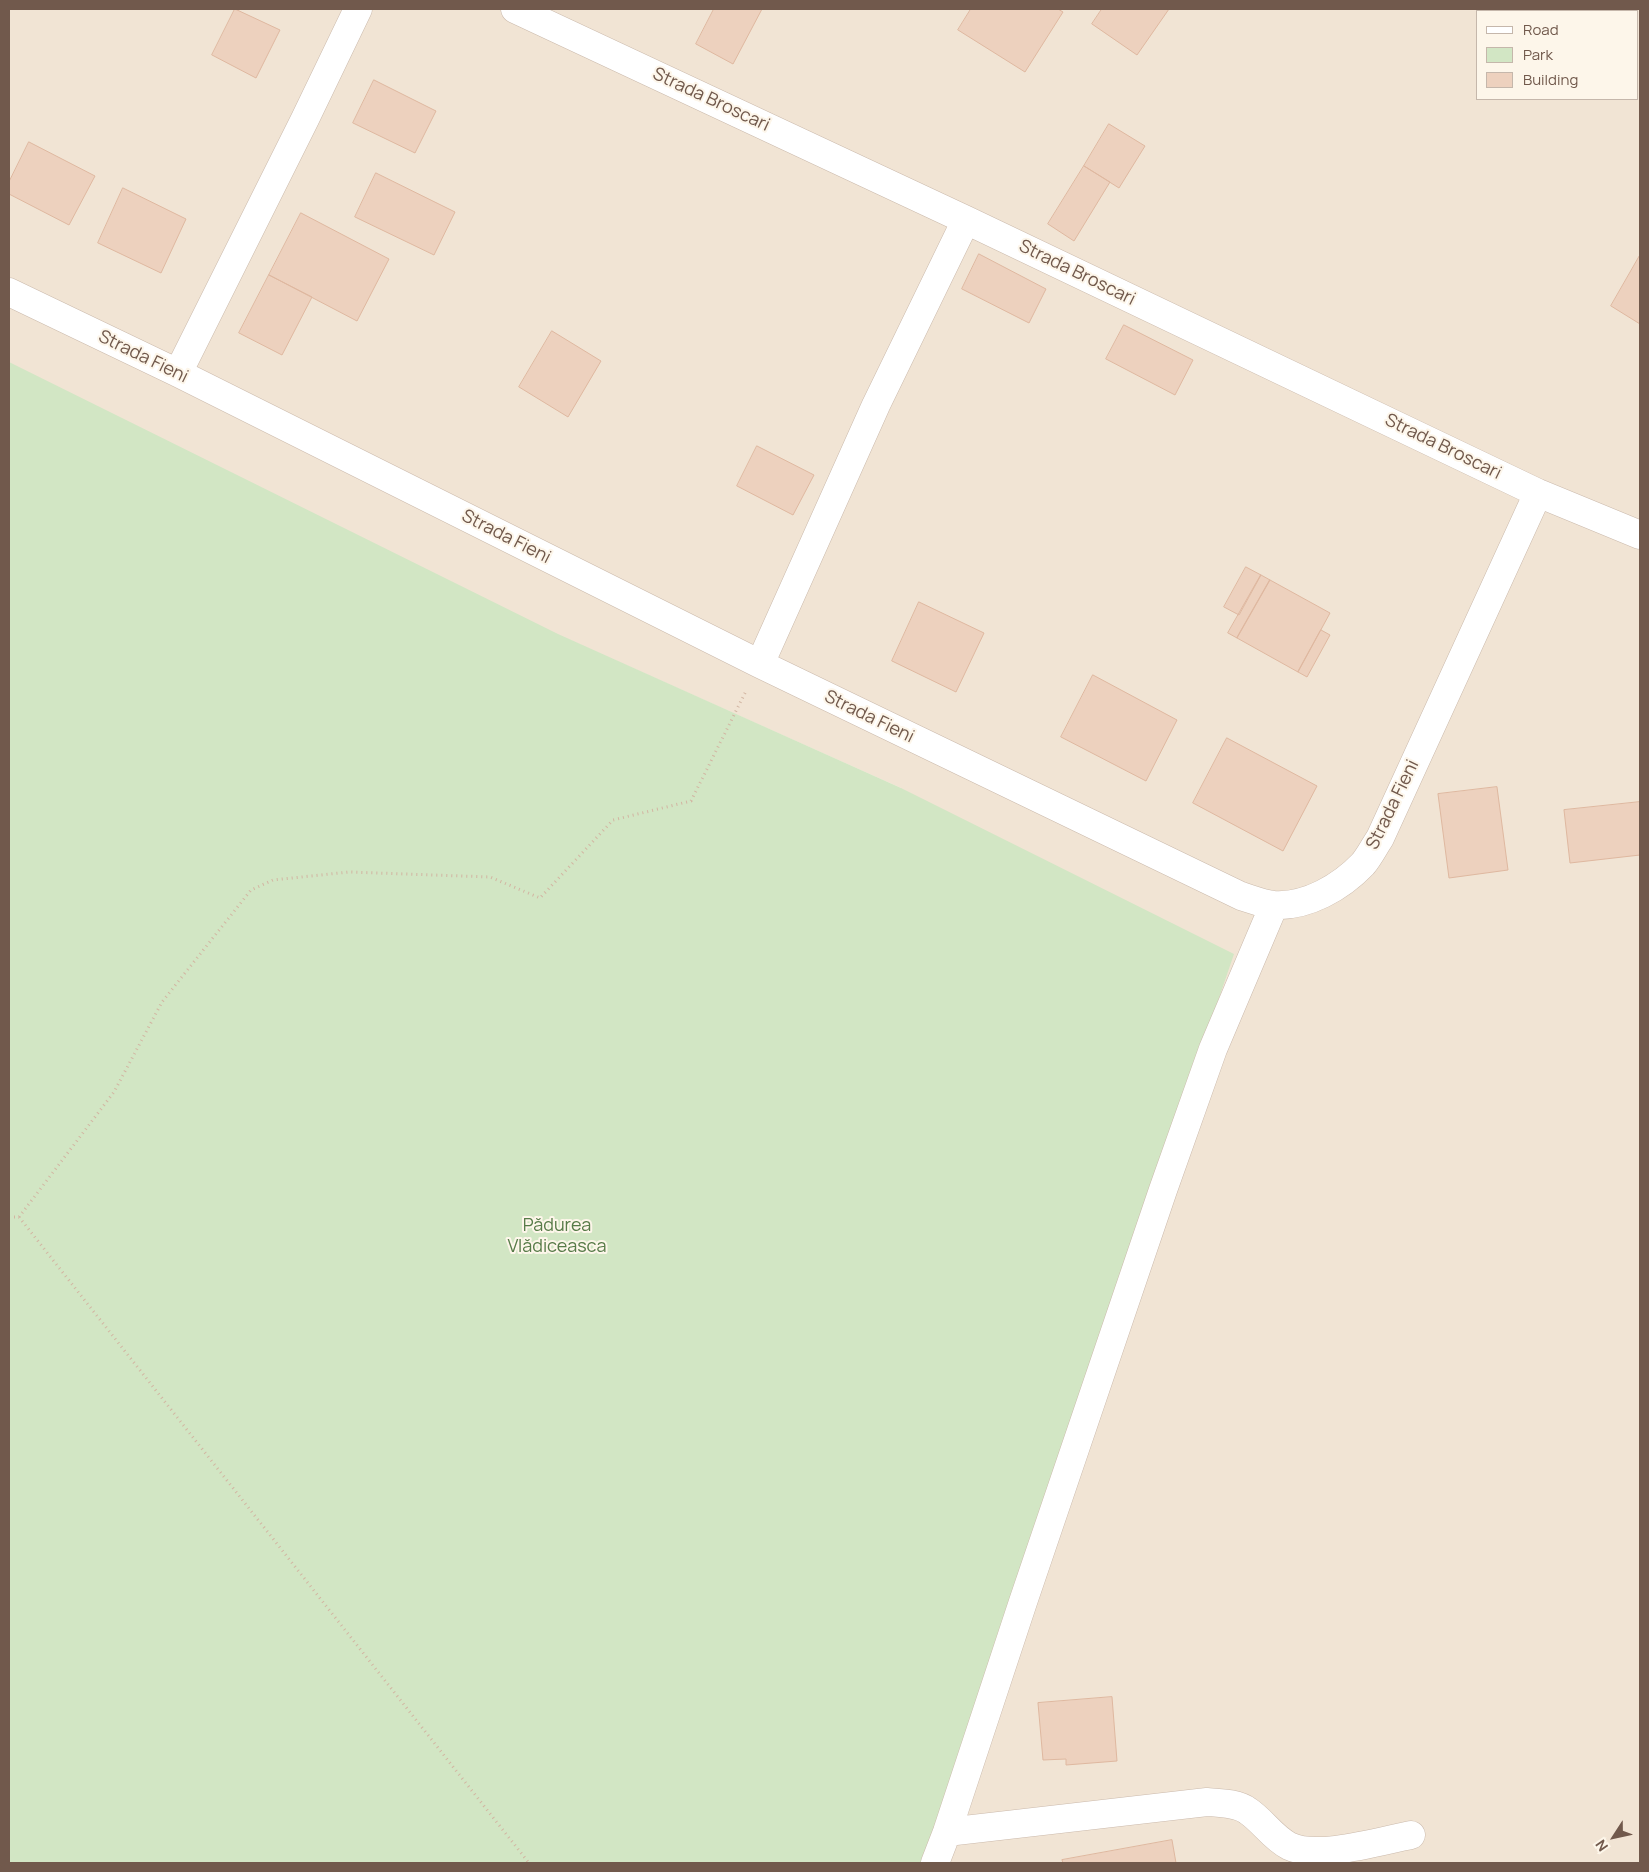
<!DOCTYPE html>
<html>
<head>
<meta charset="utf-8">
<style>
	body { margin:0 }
	#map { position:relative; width:1649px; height:1872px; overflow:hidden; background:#faf2e5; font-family:Manrope,sans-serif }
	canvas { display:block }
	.frame { position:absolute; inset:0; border:10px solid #71594c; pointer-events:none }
	.legend { position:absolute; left:1476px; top:10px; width:162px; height:90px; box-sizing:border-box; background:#fdf6ea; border:1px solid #c5b7ab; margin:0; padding:6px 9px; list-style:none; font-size:15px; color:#71594c }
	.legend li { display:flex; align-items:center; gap:10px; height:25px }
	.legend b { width:25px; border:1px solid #c5b7ab }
	.north { position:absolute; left:1589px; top:1812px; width:50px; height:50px; -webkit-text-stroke:4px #fdf6ea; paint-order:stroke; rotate:235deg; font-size:14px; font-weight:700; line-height:20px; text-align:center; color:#71594c }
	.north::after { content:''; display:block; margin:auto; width:18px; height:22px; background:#71594c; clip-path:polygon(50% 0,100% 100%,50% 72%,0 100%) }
</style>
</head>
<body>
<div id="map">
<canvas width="1649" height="1872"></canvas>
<div class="frame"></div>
<ul class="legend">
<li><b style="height:6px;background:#fff"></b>Road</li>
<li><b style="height:14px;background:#d2e6c4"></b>Park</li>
<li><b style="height:14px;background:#edd1be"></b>Building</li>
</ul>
<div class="north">N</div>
</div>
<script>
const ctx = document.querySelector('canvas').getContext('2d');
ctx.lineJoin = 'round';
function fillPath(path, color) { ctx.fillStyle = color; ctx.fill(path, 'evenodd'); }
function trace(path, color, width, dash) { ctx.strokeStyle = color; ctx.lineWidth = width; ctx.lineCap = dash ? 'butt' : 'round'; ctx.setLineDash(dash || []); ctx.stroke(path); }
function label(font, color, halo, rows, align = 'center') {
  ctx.font = font + ' Manrope,sans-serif'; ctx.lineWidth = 4; ctx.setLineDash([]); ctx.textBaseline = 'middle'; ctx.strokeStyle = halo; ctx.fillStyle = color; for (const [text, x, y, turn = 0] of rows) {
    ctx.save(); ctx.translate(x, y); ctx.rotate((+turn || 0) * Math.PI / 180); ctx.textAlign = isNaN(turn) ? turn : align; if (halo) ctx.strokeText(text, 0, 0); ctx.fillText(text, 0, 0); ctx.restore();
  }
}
fillPath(new Path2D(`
	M9 9H1640V1863H924L901 788 223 485 9 385ZM1478 11H1638V99H1478Z`), '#f1e4d4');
fillPath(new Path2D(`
	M9 362 558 634 901 788 1234 954 924 1863H9Z`), '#d2e6c4');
const building = new Path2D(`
	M235 9 280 30 256 78 212 55Z
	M714 9H762L733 64 696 44Z
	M971 9H1058L1063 12 1025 72 958 30Z
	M1102 9H1169L1137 55 1092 24Z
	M374 80 436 111 415 153 353 123Z
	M1109 124 1145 146 1119 188 1084 166Z
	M29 142 95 176 69 225 9 194V182Z
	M1084 166 1110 182 1074 241 1048 224Z
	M376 173 455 212 434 255 355 217Z
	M123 188 186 219 161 273 98 243Z
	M301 213 389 259 357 321 269 275Z
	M979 254 1046 289 1029 323 962 289Z
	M1640 255V324L1611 306Z
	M269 275 312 297 282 355 239 333Z
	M1124 325 1193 360 1175 395 1106 359Z
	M552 331 601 361 568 417 519 387Z
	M757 446 814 475 793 515 737 486Z
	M1246 567 1261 575 1239 615 1224 607Z
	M1261 575 1270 580 1237 638 1228 633Z
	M1270 580 1330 613 1298 672 1237 638Z
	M919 602 984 633 956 692 892 661Z
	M1321 630 1330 635 1307 677 1298 672Z
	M1093 675 1177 720 1146 781 1061 737Z
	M1227 738 1317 786 1283 851 1193 803Z
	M1497 787 1508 870 1449 878 1438 794Z
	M1640 802V855L1570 863 1564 810Z
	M1112 1697 1117 1761 1066 1765V1759L1043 1760 1038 1703Z
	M1172 1840 1176 1863H1063L1062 1860Z`);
fillPath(building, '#edd1be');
trace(building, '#dfb8a0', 1);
const minor = new Path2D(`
	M515 9 966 220 1538 493 1640 535
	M9 292 178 373 760 664 1241 896C1251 899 1263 904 1274 905 1307 907 1341 887 1363 864 1369 857 1374 847 1380 838L1538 493
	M178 373 305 119 358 9
	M760 664 876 405 966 220
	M947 1832 1207 1802C1220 1803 1237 1803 1248 1811 1263 1821 1272 1837 1289 1846 1317 1860 1380 1841 1411 1835
	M935 1863 947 1832 1023 1602 1163 1190 1213 1049 1274 905`);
trace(minor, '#cbbaac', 29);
trace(new Path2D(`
	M9 1217H19L114 1092 162 1002 251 890 273 880 349 872 490 877 540 898 613 820 691 801 746 691
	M19 1217 529 1863`), '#d2b5a2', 3, [1, 4]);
trace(minor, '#fff', 28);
label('18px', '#71594c', '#fdf6ea', [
	["Strada Broscari",711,100,25],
	["Strada Broscari",1077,273,26],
	["Strada Fieni",143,357,26],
	["Strada Broscari",1443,447,26],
	["Strada Fieni",506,537,27],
	["Strada Fieni",869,717,26],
	["Strada Fieni",1393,805,-64]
]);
label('18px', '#577b48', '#fdf6ea', [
	["Pădurea",557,1226],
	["Vlădiceasca",557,1247]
]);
</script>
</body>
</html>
